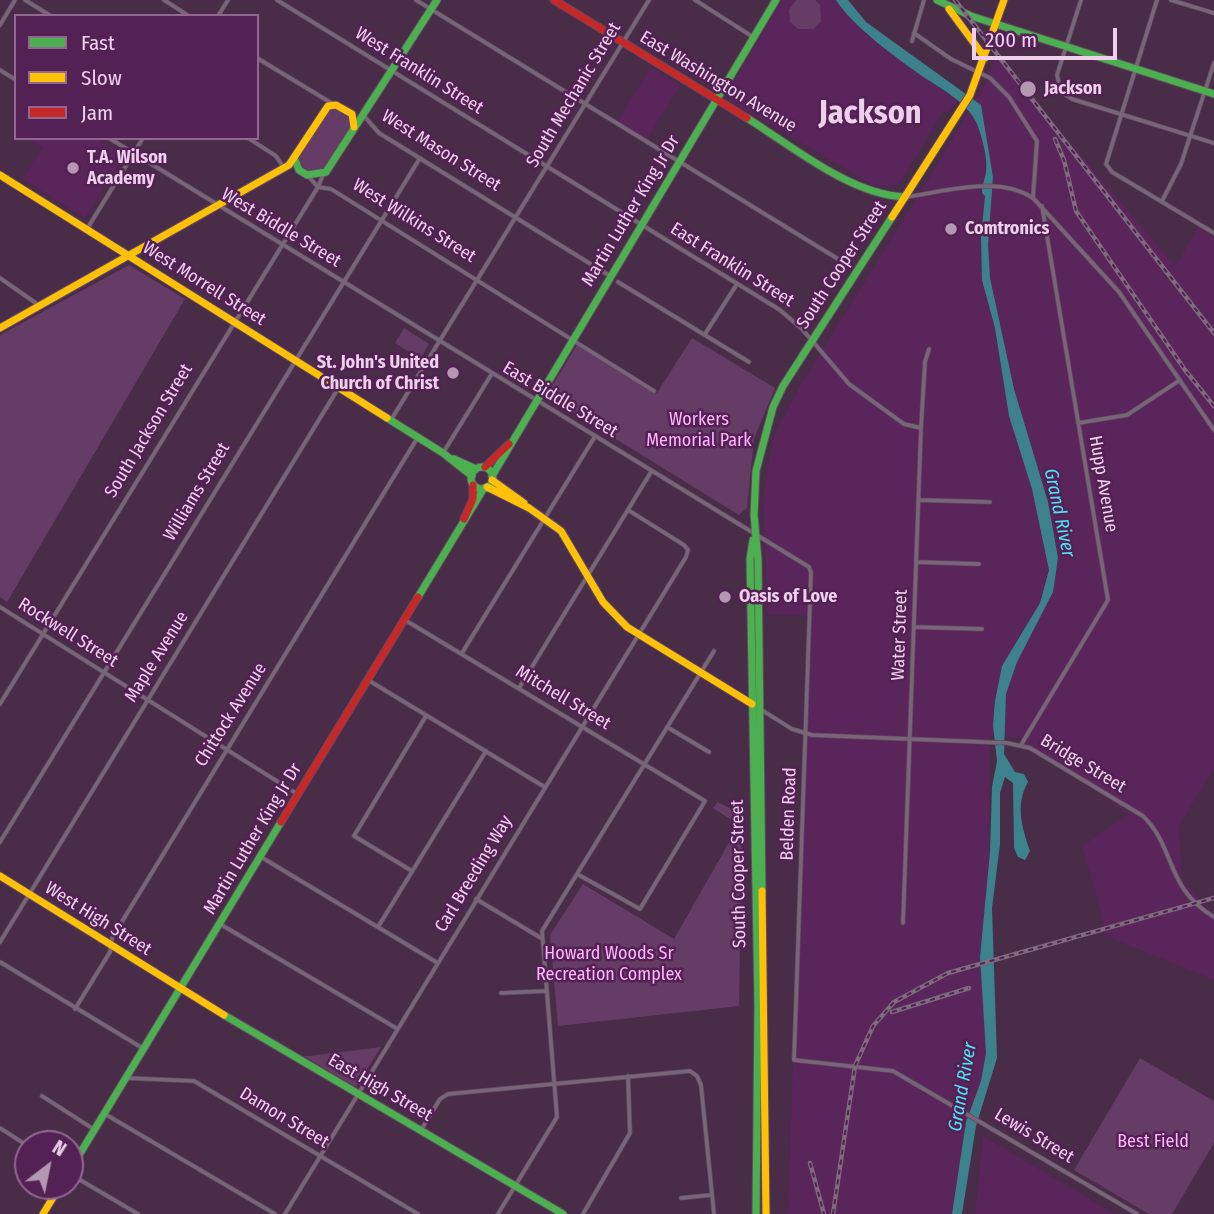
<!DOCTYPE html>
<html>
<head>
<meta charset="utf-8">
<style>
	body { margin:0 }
	#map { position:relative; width:1214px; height:1214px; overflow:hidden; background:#482c48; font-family:"Fira Sans Condensed",sans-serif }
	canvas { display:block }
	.legend { position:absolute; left:14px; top:14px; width:245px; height:126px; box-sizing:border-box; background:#532153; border:2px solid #916791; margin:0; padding:9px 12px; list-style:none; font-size:21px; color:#eed0ed }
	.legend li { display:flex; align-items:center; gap:14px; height:35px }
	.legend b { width:35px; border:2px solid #916791 }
	.north { position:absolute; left:14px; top:1130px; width:70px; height:70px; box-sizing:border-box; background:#532153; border:2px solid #916791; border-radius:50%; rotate:32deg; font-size:19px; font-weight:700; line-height:28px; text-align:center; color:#eed0ed }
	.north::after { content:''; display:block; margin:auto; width:24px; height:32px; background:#b497b3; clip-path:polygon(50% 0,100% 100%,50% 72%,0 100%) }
	.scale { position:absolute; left:972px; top:28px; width:145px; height:32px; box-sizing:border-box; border:4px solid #eed0ed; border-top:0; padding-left:9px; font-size:21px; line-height:24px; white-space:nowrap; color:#eed0ed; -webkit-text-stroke:5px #532153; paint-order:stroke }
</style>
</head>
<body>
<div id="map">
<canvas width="1214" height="1214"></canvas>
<ul class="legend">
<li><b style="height:9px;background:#4caf50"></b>Fast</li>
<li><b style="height:9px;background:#ffc107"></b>Slow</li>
<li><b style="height:9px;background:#c62828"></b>Jam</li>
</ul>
<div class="north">N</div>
<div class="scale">200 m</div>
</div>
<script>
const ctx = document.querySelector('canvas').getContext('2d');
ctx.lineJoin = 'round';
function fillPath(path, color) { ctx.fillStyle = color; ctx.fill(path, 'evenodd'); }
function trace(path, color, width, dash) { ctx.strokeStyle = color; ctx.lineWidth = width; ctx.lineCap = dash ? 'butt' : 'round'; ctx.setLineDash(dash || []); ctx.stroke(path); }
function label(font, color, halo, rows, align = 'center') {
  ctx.font = font + ' "Fira Sans Condensed",sans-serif'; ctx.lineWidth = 5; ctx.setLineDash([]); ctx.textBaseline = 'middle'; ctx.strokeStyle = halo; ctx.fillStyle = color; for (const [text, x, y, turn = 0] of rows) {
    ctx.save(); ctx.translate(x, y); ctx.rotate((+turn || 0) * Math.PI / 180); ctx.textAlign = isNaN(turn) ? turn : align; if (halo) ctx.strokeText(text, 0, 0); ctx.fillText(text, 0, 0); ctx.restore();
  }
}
fillPath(new Path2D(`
	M783 0H836L842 10 895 56 958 101 948 112H943L898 185 874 186 730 101 729 90Z
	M996 55 1175 266 1198 228 1214 238V768L1179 826 1182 879 1205 907 1214 912V980L1104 935 1102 916 1082 846 1129 814 1018 737 990 736 987 1059 952 1214H788L807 616 767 614 763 496 770 454 775 434 800 386 928 180 986 82Z
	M651 67 680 85 647 139 618 121Z
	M27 138H96L124 156 85 218 22 179 42 148Z
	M983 1136 1115 1214H975Z`), '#59255a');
fillPath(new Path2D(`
	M796 0H815L820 5 821 21 814 29H798L790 22 789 10Z
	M330 105 352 114 356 124 328 169 319 176 300 171 295 161Z
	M129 265 185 299 7 602 0 597V335Z
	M404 328 429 344 420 359 395 343Z
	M692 338 775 388 754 439 747 508 739 515 546 396 577 345 657 393Z
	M718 802 742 815 739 1006 558 1026 550 935 583 884 674 939 739 825 713 808Z
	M381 1047 356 1087 304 1056H309Z
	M1140 1058 1214 1101V1143L1172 1214H1149L1074 1170Z`), '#653c65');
fillPath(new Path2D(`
	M836 0H848L866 22 981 105 993 177 988 245 990 278 1014 389 1048 502 1058 558 1053 592 1017 662 1006 694 1004 754 1015 772 1024 774 1028 782C1015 805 1022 827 1030 851L1025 860 1018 857 1014 848 1013 783 1005 777 1000 793V844L992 908 997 1058 976 1126 962 1214H952L966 1122 981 1081 986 1053 980 957 990 852 992 787 997 761 993 725 995 701 1002 666 1040 603 1049 570 1032 489 1009 416 995 328 982 280 981 238 985 196 982 193C982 185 985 179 986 172 988 158 982 137 977 124 968 103 943 90 925 78 899 60 853 27 836 0Z`), '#3c818c');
const street = new Path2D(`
	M25 0 51 16
	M164 0 189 16
	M277 0 780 310 802 329 849 384 904 424 921 428
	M416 0 838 259
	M695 0 753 37
	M1081 0 1057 75 1061 92 1072 99 1214 143
	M1157 0 1106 164 1112 172 1214 233
	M1171 0 1214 13
	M218 16 228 0
	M0 25 15 0
	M914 33 951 59 990 78 1009 97 1037 141 1033 198
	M912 41 924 0
	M257 58 333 104
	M0 70 16 80
	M364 116 379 133 610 276
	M109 138 809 567 811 573 794 1060 893 1071 1137 1214
	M248 138 276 156 284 168
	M309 177 318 187 331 189 654 391
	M905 197C945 192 999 174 1034 199L1119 292 1214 430
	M1162 201 1181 164 1214 63
	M87 229 143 138
	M0 278 40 306
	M618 282 749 362
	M705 334 737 284
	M391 420 649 0
	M1078 423 1127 415 1180 380
	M443 453 491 375
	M919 500 990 502
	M916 562 979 564
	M0 607 299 795
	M405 620 705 801 640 909 577 874
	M914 627 982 629
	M462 653 594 438
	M368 680 543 786
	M519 688 651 472
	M0 704 318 187 323 175
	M760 709 792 729 812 735 1007 743 1030 748 1143 816C1176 848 1165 888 1214 917
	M667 727 709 752
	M1021 745 1108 600 1042 206
	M0 842 420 158
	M261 857 436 962
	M412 871 354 836 426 716
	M476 899 541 938
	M903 923 921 428 925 362 929 349
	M220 924 396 1028
	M378 927 486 751
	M0 942 339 387
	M0 962 144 1049
	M501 993 546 991
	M75 1009 110 952 112 938 418 437
	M126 1078 194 1081 418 1214
	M42 1096 95 1130
	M105 1114 275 1214
	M0 1128 28 1146
	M421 1130 440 1099 448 1094 690 1071 697 1076 701 1085 714 1214
	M70 1174 138 1214
	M681 1198 711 1195
	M285 1214 686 557 688 550 684 545 628 510
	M498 1214 557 1117 542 931 714 651
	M583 1214 630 1133 628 1076`);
const fast = new Path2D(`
	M937 0 971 16 1214 94
	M747 118C793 147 851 195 905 197
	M295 160 299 170 307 175 326 172 437 0
	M387 418 443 453 472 476
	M454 459 476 469
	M471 478a11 11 0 1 1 22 0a11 11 0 1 1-22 0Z
	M492 476 776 0
	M753 540 750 559 758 1005 756 1214
	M418 597 484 488
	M762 891 758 560 754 515 756 471 773 407 783 386 892 217
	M224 1015 563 1214
	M70 1170 281 822`);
const slow = new Path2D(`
	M949 9 985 58
	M0 175 387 418
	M892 217 970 95 1004 0
	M0 328 289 165 328 106 336 105 352 114 354 127
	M492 480 524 503
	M487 487 529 508 561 531 603 602 627 627 752 704
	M0 876 224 1015
	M762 891 766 1214
	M43 1214 60 1186`);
const jam = new Path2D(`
	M554 0 747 118
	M485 467 509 444
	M464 519 473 499V485
	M281 822 418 597`);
trace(street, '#624962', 5);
trace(fast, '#624962', 9);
trace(slow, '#624962', 9);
trace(jam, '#624962', 9);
trace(street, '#786578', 3.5);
trace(fast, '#4caf50', 7);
trace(slow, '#ffc107', 7);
trace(jam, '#c62828', 7);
const rail = new Path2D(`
	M955 0 1214 333
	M1055 139 1064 160 1076 211 1185 370 1214 406
	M892 1012 969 988
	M810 1163 824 1214
	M833 1214 855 1066 873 1026 894 1002 948 973 1214 898`);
trace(rail, '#7e6b7e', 4.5);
trace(rail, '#532153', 2, [5]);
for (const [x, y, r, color] of [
	[1028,89,9,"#b497b3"],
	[73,168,7,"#b497b3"],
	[951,229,7,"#b497b3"],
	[453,373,7,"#b497b3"],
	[725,597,7,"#b497b3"]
]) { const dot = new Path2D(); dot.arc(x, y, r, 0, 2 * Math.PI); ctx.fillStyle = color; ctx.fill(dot); trace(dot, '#532153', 2.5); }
label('18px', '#eed0ed', '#532153', [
	["West Franklin Street",419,71,32],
	["East Washington Avenue",718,82,31],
	["South Mechanic Street",574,95,-59],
	["West Mason Street",441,151,32],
	["Martin Luther King Jr Dr",631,211,-59],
	["West Wilkins Street",414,221,32],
	["West Biddle Street",281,228,31],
	["East Franklin Street",732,265,32],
	["South Cooper Street",842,265,-57],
	["West Morrell Street",204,284,32],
	["East Biddle Street",560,400,31],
	["South Jackson Street",149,431,-59],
	["Hupp Avenue",1103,484,80],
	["Williams Street",197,492,-59],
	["Rockwell Street",68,633,32],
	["Water Street",900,635,-88],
	["Maple Avenue",157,657,-58],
	["Mitchell Street",563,698,31],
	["Chittock Avenue",231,715,-58],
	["Bridge Street",1083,764,31],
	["Belden Road",789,814,-88],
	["Martin Luther King Jr Dr",253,839,-59],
	["Carl Breeding Way",474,874,-59],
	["South Cooper Street",739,874,-91],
	["West High Street",98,919,32],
	["East High Street",380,1088,30],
	["Damon Street",284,1118,31],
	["Lewis Street",1034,1136,31]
]);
label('bold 18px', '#eed0ed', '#532153', [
	["Jackson",1044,89],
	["T.A. Wilson",87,158],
	["Academy",87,179],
	["Comtronics",965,229],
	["St. John's United",439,363,"right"],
	["Church of Christ",439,384,"right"],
	["Oasis of Love",739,597]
], 'left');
label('18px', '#ffb5fe', '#532153', [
	["Workers",699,420],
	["Memorial Park",699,441],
	["Howard Woods Sr",609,954],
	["Recreation Complex",609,975],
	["Best Field",1153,1142]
]);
label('italic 19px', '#4be3f6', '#532153', [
	["Grand River",1059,513,78],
	["Grand River",963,1087,-80]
]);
label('bold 32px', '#eed0ed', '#532153', [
	["Jackson",870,114]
]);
</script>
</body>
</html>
